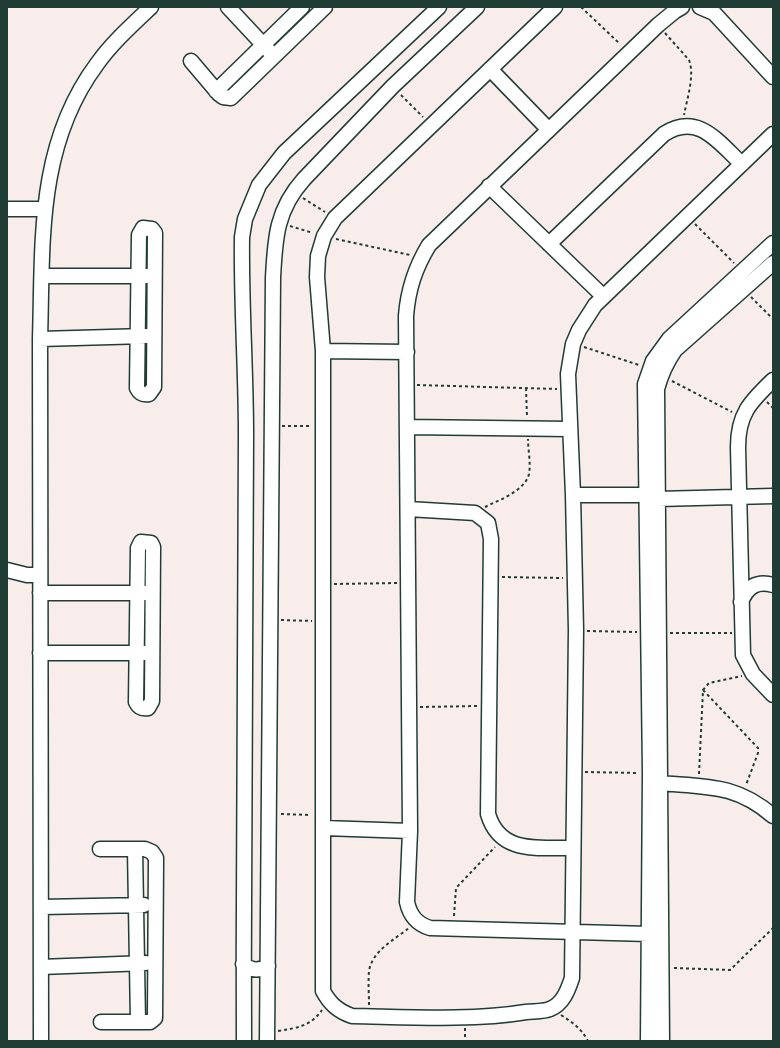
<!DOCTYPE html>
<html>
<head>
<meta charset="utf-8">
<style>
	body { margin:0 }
	#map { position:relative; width:780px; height:1048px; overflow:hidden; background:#f8edeb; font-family:Itim,sans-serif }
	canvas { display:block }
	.frame { position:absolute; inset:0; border:8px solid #1f3d34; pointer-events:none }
</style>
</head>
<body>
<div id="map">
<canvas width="780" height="1048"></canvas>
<div class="frame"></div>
</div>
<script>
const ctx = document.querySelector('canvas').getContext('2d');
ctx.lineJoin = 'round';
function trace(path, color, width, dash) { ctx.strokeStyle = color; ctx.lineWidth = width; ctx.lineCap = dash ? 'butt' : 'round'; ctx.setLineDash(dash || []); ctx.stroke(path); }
const minor = new Path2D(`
	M228 7 270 52
	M555 7 335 218 324 236 318 256 317 277 323 351V991C330 1004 338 1011 352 1016 407 1017 472 1021 526 1012 533 1011 543 1012 550 1009 563 1004 568 990 572 978L576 630 573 495 568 374 573 344 579 330 595 305 773 134
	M700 7 714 13 773 77
	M191 61 219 94 223 97 231 98 325 7
	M490 69 549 130
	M216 91 302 7
	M489 186 603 296
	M7 209H45
	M143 228 152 229 155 233 154 387 149 394C143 395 140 394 137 388L139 235Z
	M549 244 664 134C698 112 718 142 742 164
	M42 276H147
	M40 339 146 336
	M323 351 407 352
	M773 380C750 402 738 414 738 447L743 655 753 674 773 695
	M407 427 570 429
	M573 495H647
	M658 499 773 496
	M408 509 475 513 488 523 491 539 488 814C500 855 539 847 573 848
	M141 542 151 543 153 547 152 701 148 708C142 709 139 708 136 702L138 548Z
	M7 570 27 575H40
	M40 593H146
	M741 602C747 587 757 580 773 585
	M40 653H146
	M660 783C707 787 736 784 773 816
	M324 828 410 831
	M100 849H145L152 852 156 858 155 1018 150 1022H101
	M135 849 138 1022
	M41 907 144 905
	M649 934 430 928C417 924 410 916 407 902L410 831 406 316C408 289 415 268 429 245L658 25 675 11 682 7
	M243 964C251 971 259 971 268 966
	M41 967 146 963
	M41 1041 40 339C43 243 36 146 97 64 112 43 132 25 151 7
	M244 1041C243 839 246 637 246 435 246 369 241 303 242 237L245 219 259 185 284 153 439 7
	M267 1041 273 278C275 239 276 210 304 179L393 86 477 7
	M648 1041 650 773 645 384 653 361 669 339 773 243
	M662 1041 657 389C661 374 666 363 675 350L773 263`);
trace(minor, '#1f3d34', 17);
trace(new Path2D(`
	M581 7 620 44
	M665 33 689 60C695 75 687 99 684 115
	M401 95 423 117
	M303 198 325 212
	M695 224 734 263
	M290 226 313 233
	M336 239 410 255
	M751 297 773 319
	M584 347 639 365
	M672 381 732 412
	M417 385 557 389
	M526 388 527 417
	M767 402 773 408
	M282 426H312
	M485 507C499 500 525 491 529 474 531 463 528 450 528 439
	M502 577 563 578
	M334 584 397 583
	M281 620 312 621
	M587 631 637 632
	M670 633H732
	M703 690 758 748V753L746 785
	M420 707 478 706
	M585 772 639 773
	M699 774 703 690 709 683 742 676
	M281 814 311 815
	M454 916 456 888 495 847
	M674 968 730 970 773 928
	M369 1005C369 994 368 981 369 971 372 951 395 939 409 928
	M561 1015C573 1023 581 1028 588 1041
	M465 1028V1041
	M278 1031C297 1028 311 1026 322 1010`), '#1f3d34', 2, [3, 3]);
trace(minor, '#fff', 14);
</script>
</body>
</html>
